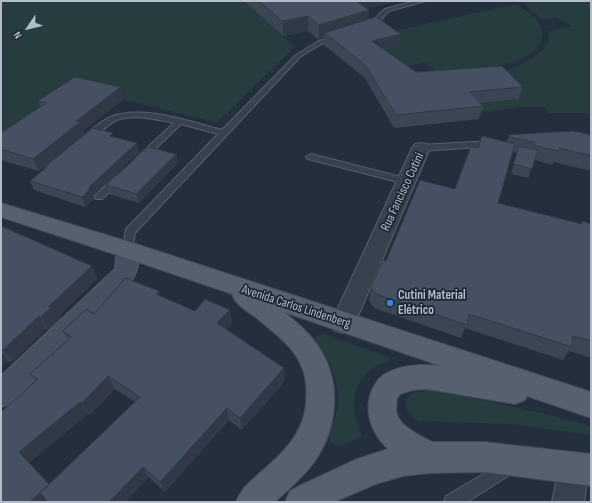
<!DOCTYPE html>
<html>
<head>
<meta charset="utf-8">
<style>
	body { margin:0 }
	#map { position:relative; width:592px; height:503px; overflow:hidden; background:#242f3e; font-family:"Sofia Sans Condensed",sans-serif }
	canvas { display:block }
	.frame { position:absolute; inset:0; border:2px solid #b4bcc9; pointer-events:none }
	.north { position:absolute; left:8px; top:8px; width:40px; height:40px; -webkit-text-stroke:3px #1d2633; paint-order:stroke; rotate:235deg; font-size:11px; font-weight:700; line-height:16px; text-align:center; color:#b4bcc9 }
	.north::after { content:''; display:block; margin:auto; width:14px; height:18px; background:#b4bcc9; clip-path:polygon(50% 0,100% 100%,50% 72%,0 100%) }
</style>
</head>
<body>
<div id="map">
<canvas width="592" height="503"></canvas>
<div class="frame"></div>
<div class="north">N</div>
</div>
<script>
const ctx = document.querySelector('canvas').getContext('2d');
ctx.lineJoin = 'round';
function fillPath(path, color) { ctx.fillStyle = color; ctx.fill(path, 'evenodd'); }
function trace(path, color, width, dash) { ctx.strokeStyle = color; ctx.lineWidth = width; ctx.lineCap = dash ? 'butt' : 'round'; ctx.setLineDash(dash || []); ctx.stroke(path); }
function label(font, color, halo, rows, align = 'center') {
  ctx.font = font + ' "Sofia Sans Condensed",sans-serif'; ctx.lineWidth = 3.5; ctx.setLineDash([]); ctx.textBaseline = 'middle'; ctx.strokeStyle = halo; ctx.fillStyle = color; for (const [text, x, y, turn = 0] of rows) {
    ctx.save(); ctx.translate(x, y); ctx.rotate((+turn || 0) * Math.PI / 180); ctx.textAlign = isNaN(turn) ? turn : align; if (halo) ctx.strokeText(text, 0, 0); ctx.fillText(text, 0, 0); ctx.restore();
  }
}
fillPath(new Path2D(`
	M1 1H244L293 45 296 46 216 123 79 88 1 142Z
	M531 1H591V114L584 113H549L544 107H524L474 113 467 105 506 70 527 62 542 51 549 41V31L572 26 555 17 543 20 523 3Z
	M515 4C527 11 544 20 542 35 539 69 466 71 441 74L424 62 394 70 371 52 382 34Z
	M324 334 390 358 389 361C352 372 347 405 362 436 352 440 335 452 329 439 329 431 333 425 335 418 343 390 334 363 315 342L316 336Z
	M427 390H435L541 413 591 426V435L511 424 419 421C408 414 401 405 411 394Z`), '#263c3f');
const lane = new Path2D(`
	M415 1H425L389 11 384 16 379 24 368 29 365 27 374 22 379 14 385 9Z
	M338 34 340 35V37L321 44 300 57 135 233 132 253H124L123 250 126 229 218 134 181 124 144 160H138L136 158 138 156 174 123C156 119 135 114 117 120 107 124 91 143 83 141L82 139 83 137C91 130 100 122 110 117 143 104 190 122 222 130L296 55 317 42Z
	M492 141 496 144 495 146 421 151 417 148 421 145Z
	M311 154 409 179 411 181 406 184 308 159 306 157Z
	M118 176 123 179 121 181 102 199H96L94 197 96 195 115 177Z
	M511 458 516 461 519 466 516 471 467 502H444L446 496Z`);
const street = new Path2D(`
	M421 143 427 144 430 148 352 330 343 333 334 330 331 323 412 148 415 144Z
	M574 452 585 456 589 467 584 502H552L559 467 563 456Z`);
const secondary = new Path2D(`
	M128 242 136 244C142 255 138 270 132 280L11 403 1 407V376L115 269 117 250 120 244Z`);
const primary = new Path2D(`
	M1 203 136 244 591 392V418L527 396 525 400 515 404 427 389 413 390 400 394 397 399 396 410 398 417 403 424 417 434 432 442H484L591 454V486L484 472 430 473 403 476 376 484 334 502H285L290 491 299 486 357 459 388 449C372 434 362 410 373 388 375 384 378 379 382 376 399 364 421 364 441 366L284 312C296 322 309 332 318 346 343 382 338 431 312 465 301 479 288 490 275 502H236C242 487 249 483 261 472 283 453 303 434 306 404 307 391 307 377 301 365 293 346 273 332 258 319 249 312 235 305 232 294L120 256 1 217Z`);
trace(lane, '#565f6c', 2);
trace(street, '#565f6c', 2);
trace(secondary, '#565f6c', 2);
trace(primary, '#414a57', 2);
fillPath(lane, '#38414e');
fillPath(street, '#38414e');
fillPath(secondary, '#465061');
fillPath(primary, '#56606e');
fillPath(new Path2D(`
	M244 1H399L366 8 369 10 368 19 399 46 384 49 416 72 523 87 519 99 480 103 483 106 479 119 394 128 365 78 324 45 325 38 319 40 308 31 283 36Z
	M124 99 83 131 84 134 49 163 114 137 139 152 93 196 94 199 85 207 34 190 30 181 46 167V166L39 171 1 160V133L40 107 38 101Z
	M509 135H591V171L554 162 552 165 535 160 528 178 511 174 517 153 512 152 498 203 581 224 582 221 591 224V358L569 351 563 360 465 328 461 338 374 308 369 301 371 288 386 261 455 189 478 148 507 142Z
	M176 154 178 163 139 203 109 194 106 185Z
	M1 226 92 266 97 279 60 315 61 317 48 330 46 329 12 362 8 361 1 367Z
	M159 291 160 296 195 311 230 310 232 324 227 330 285 381 242 430 229 420 165 492 149 477 1 502 36 382 30 374 68 340 63 331 94 314ZM115 389 135 402 49 484 29 463 88 414 90 415Z`), '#3b4654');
fillPath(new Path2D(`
	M350 1H399L349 11Z
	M369 10 368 24 325 33V38L319 40V25Z
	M308 16V31L283 36V21Z
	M401 34 399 46 371 52 372 41Z
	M121 87 124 99 83 131 84 134 39 171 33 159 76 121Z
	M137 143 139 152 93 196 94 199 85 207 82 197 89 187Z
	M176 154 178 163 139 203 136 194Z
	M92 266 97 279 60 315 61 317 48 330 41 317 48 307Z
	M159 291 163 304 156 294Z
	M230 310 232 324 220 337 217 323Z
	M39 316 46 329 12 362 3 350Z
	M1 351 8 361 1 367Z
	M284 368 285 381 242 430 240 418Z
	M108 376 115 389 90 415 82 403Z
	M80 402 88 414 29 463 19 452Z
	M227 408 229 420 165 492 160 482Z
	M143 467 149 477 126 502H109Z
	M49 484 51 502H30Z`), '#303945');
const building = new Path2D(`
	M259 1H356L369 10 319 25 308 16 283 21Z
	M376 17 401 34 372 41 416 72 502 66 523 87 470 92 483 106 396 115 366 66 325 33Z
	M75 77 121 87 76 121 80 122 33 159 1 149V133L46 103 38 101Z
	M93 128 113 133 110 136 137 143 89 187 90 189 82 197 30 181 48 166H46Z
	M574 131 591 135V156L559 148 558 151 534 145V142L509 137V135Z
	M482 136 515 144 498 203 582 224V221L591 224V341L573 336 572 347 469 314 467 325 376 294 371 288 383 260 386 261 420 180 455 189 471 146 478 148Z
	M519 146 538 150 532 169 514 164Z
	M148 147 176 154 136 194 106 185Z
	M1 226 92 266 48 307 54 305 41 317 39 316 3 350H1Z
	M126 278 159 291 156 294 195 311 205 299 230 310 217 323 284 368 240 418 227 408 160 482 143 467 109 502H48L40 493 140 397 108 376 82 403 80 402 19 452 49 484 30 502H1V412L38 379 30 374 71 337 63 331 86 309 94 314Z`);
fillPath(building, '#455162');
trace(building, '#303945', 1);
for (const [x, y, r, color] of [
	[390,303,4,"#3f7fe0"]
]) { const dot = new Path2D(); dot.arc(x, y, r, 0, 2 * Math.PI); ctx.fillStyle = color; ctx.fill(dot); trace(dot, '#1d2633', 1.5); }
label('13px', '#b4bcc9', '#1d2633', [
	["Rua Fancisco Cutini",403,192,-65],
	["Avenida Carlos Lindenberg",296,307,18]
]);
label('bold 13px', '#b4bcc9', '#1d2633', [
	["Cutini Material",398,296],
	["Elétrico",398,311]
], 'left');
</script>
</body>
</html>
